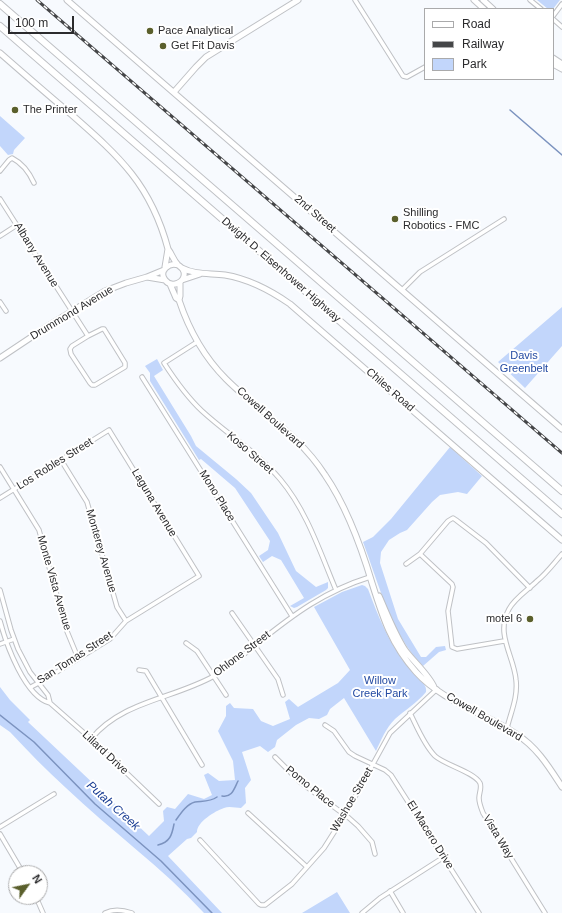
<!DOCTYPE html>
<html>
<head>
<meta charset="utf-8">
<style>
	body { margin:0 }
	#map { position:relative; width:562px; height:913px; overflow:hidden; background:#f7fafe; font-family:Helvetica,sans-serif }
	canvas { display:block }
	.legend { position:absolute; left:424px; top:8px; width:130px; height:72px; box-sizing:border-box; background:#fff; border:1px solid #aaaaab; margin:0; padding:5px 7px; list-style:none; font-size:12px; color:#2b2b2d }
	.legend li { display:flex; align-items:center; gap:8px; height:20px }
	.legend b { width:20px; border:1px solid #aaaaab }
	.north { position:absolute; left:8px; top:865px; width:40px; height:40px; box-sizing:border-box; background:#fff; border:1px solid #aaaaab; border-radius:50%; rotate:57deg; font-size:11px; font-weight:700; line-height:16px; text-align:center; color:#2b2b2d }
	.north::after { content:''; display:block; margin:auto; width:14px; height:18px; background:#5a5f2c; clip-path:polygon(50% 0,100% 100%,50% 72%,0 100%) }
	.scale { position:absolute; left:8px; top:16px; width:66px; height:18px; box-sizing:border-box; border:2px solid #2b2b2d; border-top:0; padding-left:5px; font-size:12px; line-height:14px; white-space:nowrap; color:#2b2b2d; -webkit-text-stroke:3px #fff; paint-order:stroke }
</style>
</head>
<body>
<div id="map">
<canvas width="562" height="913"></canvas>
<ul class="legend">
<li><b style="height:5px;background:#fff"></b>Road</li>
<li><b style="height:5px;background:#454648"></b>Railway</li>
<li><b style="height:11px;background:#c2d6fb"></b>Park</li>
</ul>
<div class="north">N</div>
<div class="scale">100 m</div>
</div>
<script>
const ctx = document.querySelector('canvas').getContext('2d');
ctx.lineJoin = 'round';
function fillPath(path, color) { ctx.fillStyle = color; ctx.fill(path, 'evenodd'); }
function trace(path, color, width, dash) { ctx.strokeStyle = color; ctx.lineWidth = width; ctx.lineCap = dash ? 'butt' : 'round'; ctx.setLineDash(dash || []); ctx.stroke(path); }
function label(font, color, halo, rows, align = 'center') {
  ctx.font = font + ' Helvetica,sans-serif'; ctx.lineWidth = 4; ctx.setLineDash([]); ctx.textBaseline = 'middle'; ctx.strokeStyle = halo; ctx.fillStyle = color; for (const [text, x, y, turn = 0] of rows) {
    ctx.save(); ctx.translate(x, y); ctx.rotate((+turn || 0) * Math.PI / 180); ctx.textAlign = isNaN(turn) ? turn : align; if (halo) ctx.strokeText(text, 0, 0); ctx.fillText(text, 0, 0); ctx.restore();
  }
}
fillPath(new Path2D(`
	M537 0H560L553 9H548Z
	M0 116 25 138 14 150 13 154 8 155 0 146Z
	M562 307V346L525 388 498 362Z
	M157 359 163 370 154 376 191 436 196 446 236 479 251 493 278 533 296 571 316 587 328 582V588L326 590 297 607 294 608 290 606 304 598 281 560 272 556 263 562 259 556 268 550 270 541 235 488 201 459 199 460 150 381V373L145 366Z
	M450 447 482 476 467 494 458 492 440 495 432 502 407 530 400 533 389 540 381 552 380 563 398 619 421 657H426L436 647 445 646 446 650 439 652 423 666C392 636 378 582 363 542L373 537 391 519Z
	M362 585 365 586 368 589C378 616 389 643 407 666 413 673 428 683 426 692 417 703 405 710 395 719 386 728 381 740 376 751L344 698 330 709 327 715 319 719 309 718 296 725 277 740 275 747 268 752 260 746 242 752 251 780 245 788 246 803 241 808C236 808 229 806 224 808 215 811 197 822 197 832L191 838 187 839 168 856 222 913H204C162 867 111 831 66 788 46 770 28 751 10 732L0 725V687L10 700 30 720 28 722 149 836 164 821 163 811 167 807 175 809 188 794 204 799 212 795 204 775 208 773 219 781 235 780 233 761 218 731 226 716V706L230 703 234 708 253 709 261 721 273 726 290 719 285 702 289 699 298 707 338 683 350 670 314 607 342 592Z
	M337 892 350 913H302Z`), '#c2d6fb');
trace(new Path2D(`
	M510 110 562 155
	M0 715 34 742 95 804 161 861 212 913
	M222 796C232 798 234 789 238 781
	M176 820C181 813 187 804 195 802 203 801 210 802 217 797
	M158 845C170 842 172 835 174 824`), '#7c93bf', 1.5);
const street = new Path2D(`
	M355 0 403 76 407 77 425 67
	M530 0 541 9
	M553 16 562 4
	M553 19 562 27
	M0 171 9 160 12 158C22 163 29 172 34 183
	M0 199 88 336 72 346 70 349 71 354 90 383 92 385H95L125 367V363L104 329H102L88 336
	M0 236 17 225
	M402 290 420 272 504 219
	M0 302 6 311
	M197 342 164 363C175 380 187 397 202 411 227 434 258 453 280 479 307 511 320 552 336 590
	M142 377 292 616
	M61 460 87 502 117 607 126 621
	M0 467 39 530 66 629 78 658
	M0 498 109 430 199 576 126 621 110 639 44 680 31 687
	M420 554 452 584 453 587 448 611 452 647 457 649 504 641
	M406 564 420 554 448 521 453 518 456 520 486 543 530 588
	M0 590 11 630 18 649 30 672 48 695 50 703
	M232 613 278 679 283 695
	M0 621C6 644 25 697 50 703L91 739 159 804
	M186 643 197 651 226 695
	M0 644 14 639
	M139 670 146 671 202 765
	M410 713C417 727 424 745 435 756 445 765 474 772 480 783 482 788 479 793 479 798 479 803 481 808 483 813L545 913
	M325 725 334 731 349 752 355 756 385 770 391 775 479 913
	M507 728C511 712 518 697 516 680 514 656 495 634 509 609 515 598 528 590 537 581 547 573 554 563 562 554
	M91 739C122 701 173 699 214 676 230 667 244 654 258 643 294 614 325 591 370 577
	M275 757 300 782 349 818 358 826 372 842 375 854
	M248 813 307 867
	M0 827 54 794
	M0 834 23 873
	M200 840 259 904 261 905H265L292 884 324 848 345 815 390 733 437 689
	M390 891 403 913
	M36 897 43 913
	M105 913C113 909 123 910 132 913
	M362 913 380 898 444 857`);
const secondary = new Path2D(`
	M67 0 562 429
	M474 0 484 9
	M483 0 493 9
	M0 53C24 74 48 95 72 115 120 157 151 185 168 249 172 254 173 260 178 265 181 267 183 268 184 272 186 282 172 289 165 280 158 271 169 262 178 265
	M553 58 562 64
	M553 64 562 69
	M174 92 196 67 206 57 298 0
	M165 267 168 249
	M182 268C195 275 210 273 225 275 249 279 270 290 290 304L562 540
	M147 277 165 280
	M182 280 200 274
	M170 284 176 298 179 300C189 330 204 357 226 379 260 413 298 433 325 475 347 507 361 546 372 583 383 618 391 644 416 672 443 702 483 712 516 734 537 747 549 767 562 787
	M179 300 180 296V283
	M0 358 48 326 105 291 126 283 147 277 164 270
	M379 596C387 614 394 633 405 650 413 661 429 675 434 687`);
const highway = new Path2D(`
	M0 4 562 491
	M0 26 562 514`);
trace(street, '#bfc1c5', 5.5);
trace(secondary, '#bfc1c5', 7);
trace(highway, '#bfc1c5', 8);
trace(street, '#fff', 3.5);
trace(secondary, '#fff', 5);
trace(highway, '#fff', 6);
const rail = new Path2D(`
	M37 0 562 453`);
trace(rail, '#454648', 3);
trace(rail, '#fff', 1.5, [4.5]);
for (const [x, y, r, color] of [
	[150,31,4,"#5a5f2c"],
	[163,46,4,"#5a5f2c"],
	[15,110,4,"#5a5f2c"],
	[395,219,4,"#5a5f2c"],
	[530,619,4,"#5a5f2c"]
]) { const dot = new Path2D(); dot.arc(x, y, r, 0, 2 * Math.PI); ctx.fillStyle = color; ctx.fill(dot); trace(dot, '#fff', 1.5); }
label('11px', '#2b2b2d', '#fff', [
	["Pace Analytical",158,31],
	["Get Fit Davis",171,46],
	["The Printer",23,110],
	["Shilling",403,213],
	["Robotics - FMC",403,226],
	["motel 6",522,619,"right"]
], 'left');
label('11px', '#2b2b2d', '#fff', [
	["2nd Street",315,214,41],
	["Albany Avenue",36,255,58],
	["Dwight D. Eisenhower Highway",281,270,41],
	["Drummond Avenue",72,313,-31],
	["Chiles Road",390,390,41],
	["Cowell Boulevard",270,418,42],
	["Koso Street",250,453,41],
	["Los Robles Street",55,464,-32],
	["Mono Place",217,496,58],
	["Laguna Avenue",154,503,59],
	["Monterey Avenue",101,551,74],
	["Monte Vista Avenue",54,583,74],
	["Ohlone Street",242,654,-37],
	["San Tomas Street",75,658,-33],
	["Cowell Boulevard",484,717,30],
	["Lillard Drive",105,753,43],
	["Pomo Place",310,787,39],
	["Washoe Street",352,800,-60],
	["El Macero Drive",430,835,58],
	["Vista Way",498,837,59]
]);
label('11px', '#234aa2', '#fff', [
	["Davis",524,356],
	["Greenbelt",524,369],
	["Willow",380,681],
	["Creek Park",380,694]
]);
label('italic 12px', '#173b92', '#fff', [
	["Putah Creek",113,806,42]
]);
</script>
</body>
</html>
